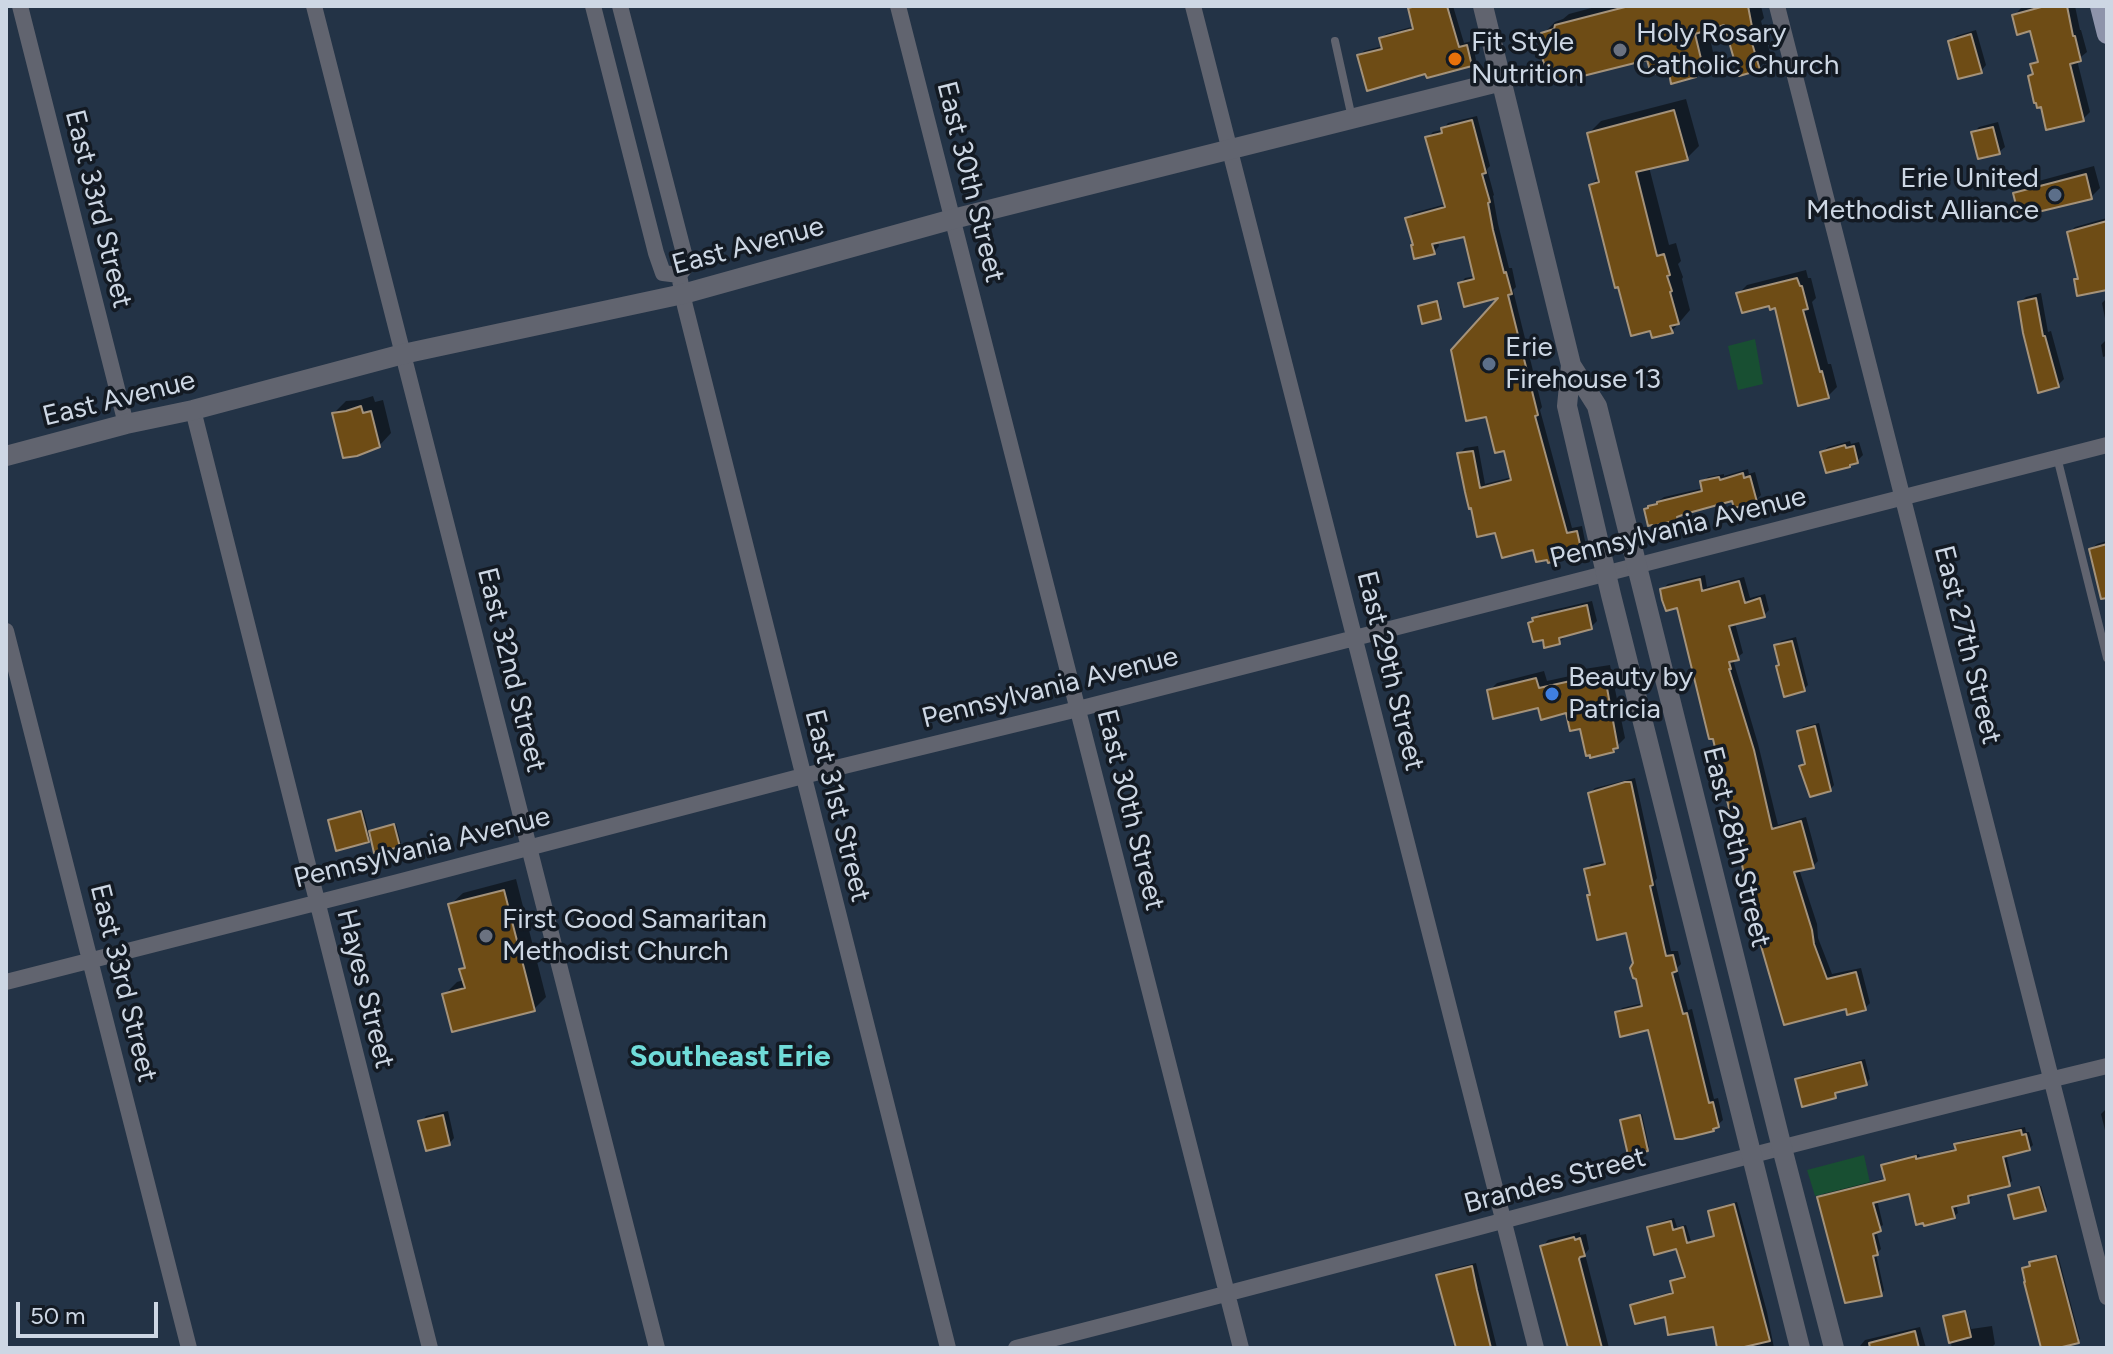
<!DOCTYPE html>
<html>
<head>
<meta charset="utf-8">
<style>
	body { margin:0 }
	#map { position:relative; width:2113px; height:1354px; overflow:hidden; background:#233346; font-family:Figtree,sans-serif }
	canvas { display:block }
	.frame { position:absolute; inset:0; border:8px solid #cdd7e4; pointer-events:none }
	.scale { position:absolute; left:16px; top:1302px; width:142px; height:36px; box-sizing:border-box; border:4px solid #cdd7e4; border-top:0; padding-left:10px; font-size:24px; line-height:28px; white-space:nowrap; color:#cdd7e4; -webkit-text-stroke:6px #131a23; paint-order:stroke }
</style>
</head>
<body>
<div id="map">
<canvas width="2113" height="1354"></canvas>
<div class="frame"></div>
<div class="scale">50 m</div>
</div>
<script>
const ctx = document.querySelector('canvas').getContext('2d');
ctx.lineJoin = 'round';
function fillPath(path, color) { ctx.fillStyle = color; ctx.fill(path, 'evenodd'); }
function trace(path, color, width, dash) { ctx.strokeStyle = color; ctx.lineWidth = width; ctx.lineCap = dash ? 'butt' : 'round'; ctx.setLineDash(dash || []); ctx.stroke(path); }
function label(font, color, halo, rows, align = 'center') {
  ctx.font = font + ' Figtree,sans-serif'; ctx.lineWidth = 7; ctx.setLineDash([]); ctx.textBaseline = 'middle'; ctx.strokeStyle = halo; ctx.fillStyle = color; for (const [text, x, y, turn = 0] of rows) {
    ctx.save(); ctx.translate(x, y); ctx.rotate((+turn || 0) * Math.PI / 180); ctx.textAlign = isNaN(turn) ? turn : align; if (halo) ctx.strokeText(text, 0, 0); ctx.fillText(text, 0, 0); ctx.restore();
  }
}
fillPath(new Path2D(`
	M1755 339 1763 384 1738 390 1728 346Z
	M1864 1155 1870 1183 1815 1196 1807 1170Z`), '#184f32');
fillPath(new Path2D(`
	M1410 6H1453L1464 43 1472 41 1476 60 1471 65 1426 72 1359 56 1364 51 1383 46 1381 39 1386 34 1415 26Z
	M1599 6H1761L1764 18 1761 21 1771 56 1759 68 1726 22 1708 28 1714 57 1695 76 1670 69 1649 58 1545 40 1543 34 1555 22 1563 19 1569 14Z
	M2030 6H2075L2080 30H2081L2087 52 2077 60 2090 112 2083 119 2042 104 2030 76 2035 72 2033 65 2039 58 2031 29 2014 16 2021 8Z
	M1976 30 1986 65 1981 71 1950 42 1956 36Z
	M1686 99 1699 146 1687 158 1649 167 1669 245 1676 243 1681 261 1678 264 1683 277 1682 279 1690 310 1672 331 1591 185 1600 176 1589 133 1601 121Z
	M1477 116 1490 166 1487 169 1494 195 1493 196 1498 224 1509 268H1512L1516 287 1513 290 1542 407 1540 410 1572 528 1582 526 1586 546 1581 552 1534 547 1497 530 1459 454 1465 448 1478 446 1485 484 1512 477 1504 295 1460 284 1465 278 1476 276 1465 235 1438 241 1439 246 1434 252 1415 244 1408 219 1413 213 1446 204 1427 138 1433 132 1442 130 1448 123Z
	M1998 122 2005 147 1999 152 1973 133 1979 127Z
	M2094 166 2100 188 2091 197 2015 194 2024 185Z
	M2107 218V284L2076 280 2079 277 2069 233 2075 227Z
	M1806 270 1808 278H1811L1816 298 1812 302 1828 364H1831L1837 387 1828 396 1776 306 1738 294 1747 285Z
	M2041 293 2048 332 2051 331 2064 379 2058 385 2020 302 2026 297Z
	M2107 298V329L2102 303Z
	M1438 300 1442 315 1440 318 1420 306Z
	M2106 340 2107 365 2106 366V356L2103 357 2101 345Z
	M373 396 375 402 383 400 391 433 379 446 334 413 346 401 360 400Z
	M1850 441 1851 444 1859 442 1863 455 1857 461 1822 452 1828 447Z
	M1748 469 1749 474 1755 472 1761 495 1756 500 1734 498 1681 514 1677 518 1646 510 1664 497 1704 488 1702 482 1708 477 1724 474V476Z
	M2107 541V570L2091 549 2097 544Z
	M1705 575 1707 587 1744 577 1750 598 1765 594 1769 610 1764 615 1735 623 1743 653 1735 659 1734 663 1758 744 1778 825 1806 817 1818 861 1813 866 1799 869 1817 924 1818 938 1832 974 1861 968 1870 1003 1865 1008 1847 1007 1785 1023 1714 736 1678 606 1662 589 1668 584Z
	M1592 601 1597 621 1591 627 1564 635 1565 637 1559 642 1544 637 1530 623 1540 613Z
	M1796 637 1808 685 1804 689 1781 663 1777 645 1781 641Z
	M1610 665 1625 738 1613 750 1582 726 1567 711 1489 691 1497 683 1544 671 1547 681 1579 674 1584 669Z
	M1819 723 1834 785 1830 790 1801 766 1805 762 1799 731 1803 727Z
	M1635 778 1657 878 1655 881 1671 951H1678L1681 964 1677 968 1688 1010 1692 1009 1714 1099 1718 1098 1723 1120 1713 1129 1650 1028 1617 1013 1622 1008 1643 1003 1628 931 1589 896 1591 893 1586 870 1591 864 1606 861 1590 793 1595 788Z
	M363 810 369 833 373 829 396 824 401 843 399 845 372 836 368 840 330 820 332 818Z
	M516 879 546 997 534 1009 445 994 457 982 464 980 461 970 466 965 450 905 463 893Z
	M1865 1059 1870 1079 1866 1083 1839 1090 1835 1096 1797 1079 1802 1075Z
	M2107 1108V1134H2106L2101 1114Z
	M448 1111 454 1138 449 1144 421 1122 426 1116Z
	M1642 1114 1649 1147 1647 1149 1622 1121Z
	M2025 1127 2026 1132H2029L2033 1145 2029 1149 2006 1154 2012 1181 2008 1184 1971 1193 1972 1197 1968 1201 1956 1204 1958 1213 1954 1216 1910 1191 1877 1200 1883 1225 1876 1230 1881 1249 1876 1254 1884 1290 1881 1294 1819 1198 1823 1194 1886 1178 1883 1166 1887 1162 1919 1154 1920 1157 1957 1148 1956 1145 1960 1141Z
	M2041 1186 2047 1207 2045 1209 2010 1196Z
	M1737 1202 1767 1312 1774 1348H1719L1714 1324 1632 1306 1636 1302 1674 1291 1672 1281 1676 1278 1686 1275 1678 1246 1649 1228 1653 1224 1674 1218 1677 1227 1686 1225 1691 1241 1716 1234 1710 1211 1714 1208Z
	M1580 1232V1235L1586 1234 1589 1249 1585 1254 1609 1348H1569L1543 1246 1548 1240Z
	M2058 1255 2080 1339 2068 1343 2070 1348H2043L2024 1268 2032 1265 2034 1261Z
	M1476 1263 1497 1348H1450L1457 1343 1438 1276 1443 1271Z
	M1966 1310 1971 1329 1992 1326 1995 1344 1993 1346 1985 1348H1952L1945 1317Z
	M1920 1327 1926 1348H1860V1346L1865 1340Z`), '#0007');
const building = new Path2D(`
	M1416 6H1447L1459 47 1467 45 1472 66 1427 78 1425 74 1367 91 1357 55 1382 49 1379 38 1413 29 1408 8Z
	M1629 6H1748L1753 32 1749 33 1760 70 1739 76 1724 25 1695 34 1704 71 1694 74 1696 77 1671 84 1669 72 1651 74 1647 60 1571 79 1553 81 1550 73 1546 70 1542 57 1539 44 1544 41 1541 33 1554 29 1555 25Z
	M2045 6H2067L2073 36H2075L2081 61 2070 64 2084 121 2046 130 2041 107 2037 108 2036 103H2034L2028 76 2033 74 2030 64 2038 62 2030 31 2017 35 2012 15Z
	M1971 34 1982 73 1958 79 1948 41Z
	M1674 110 1688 160 1636 172 1657 256 1664 254 1670 275 1667 276 1672 291 1670 292 1679 324 1670 326 1673 333 1652 338 1650 331 1631 336 1618 287 1615 288 1589 185 1599 182 1587 133Z
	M1472 120 1486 173 1482 174 1490 202 1488 203 1493 230 1504 273 1506 272 1512 294 1508 295 1538 415 1535 416 1567 533 1577 531 1582 553 1548 563 1547 560 1536 562 1533 550 1502 558 1495 533 1477 537 1471 508 1469 509 1465 492 1457 453 1473 451 1480 488 1511 480 1504 451 1495 453 1486 417 1466 421 1451 350 1498 298 1464 307 1458 283 1474 279 1464 237 1432 244 1435 254 1414 259 1411 245H1413L1405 218 1445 207 1425 137 1442 133 1441 128Z
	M1993 127 2000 154 1978 159 1971 132Z
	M2086 174 2092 199 2021 216V212L2018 213 2013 193Z
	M2107 221V290L2077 296 2074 279H2078L2067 232Z
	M1797 278 1800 286H1802L1808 309 1803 310 1820 372 1822 371 1829 398 1798 406 1775 308 1770 310 1769 306 1742 313 1736 293Z
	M2036 298 2043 336H2045L2059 387 2038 393 2023 333 2018 302Z
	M1437 301 1441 319 1422 324 1418 306Z
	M361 406 363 413 371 411 380 447 357 456 343 458 332 413 346 411Z
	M1845 445 1846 448 1854 446 1858 463 1850 465V467L1826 473 1820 452Z
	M1743 473 1744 478 1750 476 1757 502 1734 508 1732 501 1685 514 1677 517 1678 520 1653 526 1652 525 1648 526 1644 509 1648 508V506L1657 504V502L1702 491 1700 481 1719 477 1720 480Z
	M2107 544V598L2101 599 2089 549Z
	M1700 579 1702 591 1739 581 1745 603 1760 598 1765 617 1729 626 1739 660 1729 662 1731 669H1729L1754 750 1772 829 1801 821 1814 868 1794 872 1812 930 1814 944 1827 979 1856 972 1866 1010 1847 1015 1846 1009 1784 1025 1759 939 1713 739H1709L1677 608 1666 611 1662 600 1660 589Z
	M1587 605 1592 629 1559 638 1560 644 1544 648 1543 640 1533 642 1528 623 1533 621 1532 618Z
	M1792 641 1805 691 1784 697 1776 666 1779 665 1774 645Z
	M1598 671V673L1603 672 1607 688 1618 748 1613 749 1614 752 1590 758V755L1586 756 1580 729 1570 731 1566 713 1541 720 1538 708 1493 719 1487 690 1536 678 1539 688 1575 680 1574 676Z
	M1815 726 1831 791 1810 797 1799 766 1805 764 1797 731Z
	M1625 782H1631L1653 885 1650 886 1666 956 1673 955 1677 971 1672 973 1683 1014 1687 1013 1709 1103 1713 1102 1719 1127 1713 1129 1714 1131 1682 1139H1675L1648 1030 1620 1037 1615 1012 1642 1006 1636 979 1633 978 1630 968 1633 963 1626 933 1597 940 1587 895H1590L1584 869 1605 864 1588 793Z
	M361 811 369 842 336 851 328 820Z
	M394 824 400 847 374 853 369 831Z
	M504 890 535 1011 452 1032 442 994 465 988 459 969 465 968 448 904Z
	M1861 1062 1867 1085 1835 1093 1836 1098 1802 1107 1795 1079Z
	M443 1115 450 1145 426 1151 418 1121Z
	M1640 1115 1648 1151 1628 1155 1620 1120Z
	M2021 1130 2022 1135 2026 1134 2030 1150 2003 1157 2010 1186 1968 1196 1969 1203 1952 1207 1955 1218 1924 1226 1923 1223 1916 1225 1909 1194 1873 1203 1881 1231 1873 1234 1878 1255 1873 1256 1882 1296 1845 1303 1817 1197 1885 1180 1881 1165 1916 1156V1159L1956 1150 1954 1144Z
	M2039 1187 2046 1211 2014 1219 2008 1195Z
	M1734 1204 1770 1341 1740 1348H1717L1713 1327 1668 1335 1665 1317 1635 1324 1630 1305 1673 1293 1670 1281 1685 1277 1676 1249 1654 1255 1647 1227 1671 1221 1673 1230 1683 1227 1687 1243 1714 1236 1708 1211Z
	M1574 1237 1575 1240 1580 1238 1585 1256 1580 1257 1579 1259 1602 1348H1568L1546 1268 1540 1246Z
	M2056 1256 2079 1343 2058 1348H2041L2024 1282H2025L2022 1268 2030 1266 2029 1262Z
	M1472 1266 1477 1290 1491 1348H1456L1436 1275Z
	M1965 1311 1971 1337 1949 1343 1943 1316Z
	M1915 1331 1919 1348H1870L1869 1343Z`);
fillPath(building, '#6e4c15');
trace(building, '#a4927a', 2);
trace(new Path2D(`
	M1335 41 1352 118
	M2057 457 2107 658`), '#61646f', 8);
trace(new Path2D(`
	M20 6 126 424
	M314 6 657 1348
	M593 6 656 253 663 273 679 275 687 265 620 6
	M898 6 1241 1348
	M1193 6 1536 1348
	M1777 6 2107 1297
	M679 275 685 306 948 1348
	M193 410 430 1348
	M6 631 189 1348
	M6 982 398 882 803 776 1078 709 2107 445
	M1016 1348C1380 1256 1742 1154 2107 1066`), '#61646f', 16);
trace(new Path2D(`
	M1483 6 1571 365 1597 406 1782 1148 1834 1348
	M1571 365 1567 406 1611 595 1800 1348
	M6 456 126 424 193 410 403 354 683 294 953 219 1502 81`), '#61646f', 20);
trace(new Path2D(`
	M2100 6 2107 34`), '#8e94ab', 20);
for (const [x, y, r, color] of [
	[1620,50,8,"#6b7280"],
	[1455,59,8,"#e8710a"],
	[2055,195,8,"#5c6f8a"],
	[1489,364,8,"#5c6f8a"],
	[1552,694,8,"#3f7fe0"],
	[486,936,8,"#6b7280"]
]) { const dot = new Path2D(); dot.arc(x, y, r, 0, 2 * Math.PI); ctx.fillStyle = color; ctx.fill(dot); trace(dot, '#131a23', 3); }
label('28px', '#cdd7e4', '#131a23', [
	["Holy Rosary",1636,34],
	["Catholic Church",1636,66],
	["Fit Style",1471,43],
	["Nutrition",1471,75],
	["Erie United",2039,179,"right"],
	["Methodist Alliance",2039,211,"right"],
	["Erie",1505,348],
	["Firehouse 13",1505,380],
	["Beauty by",1568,678],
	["Patricia",1568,710],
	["First Good Samaritan",502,920],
	["Methodist Church",502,952]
], 'left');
label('28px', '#cdd7e4', '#131a23', [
	["East 30th Street",970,182,76],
	["East 33rd Street",98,209,76],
	["East Avenue",748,246,-15],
	["East Avenue",119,399,-14],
	["Pennsylvania Avenue",1678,528,-14],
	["East 27th Street",1967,645,76],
	["East 32nd Street",511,670,76],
	["East 29th Street",1390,671,76],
	["Pennsylvania Avenue",1050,688,-14],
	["East 31st Street",837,806,76],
	["East 30th Street",1130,810,76],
	["East 28th Street",1736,847,76],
	["Pennsylvania Avenue",422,848,-14],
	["East 33rd Street",123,983,76],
	["Hayes Street",365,989,76],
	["Brandes Street",1555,1181,-15]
]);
label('bold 30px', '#70dcd9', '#131a23', [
	["Southeast Erie",730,1057]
]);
</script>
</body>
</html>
